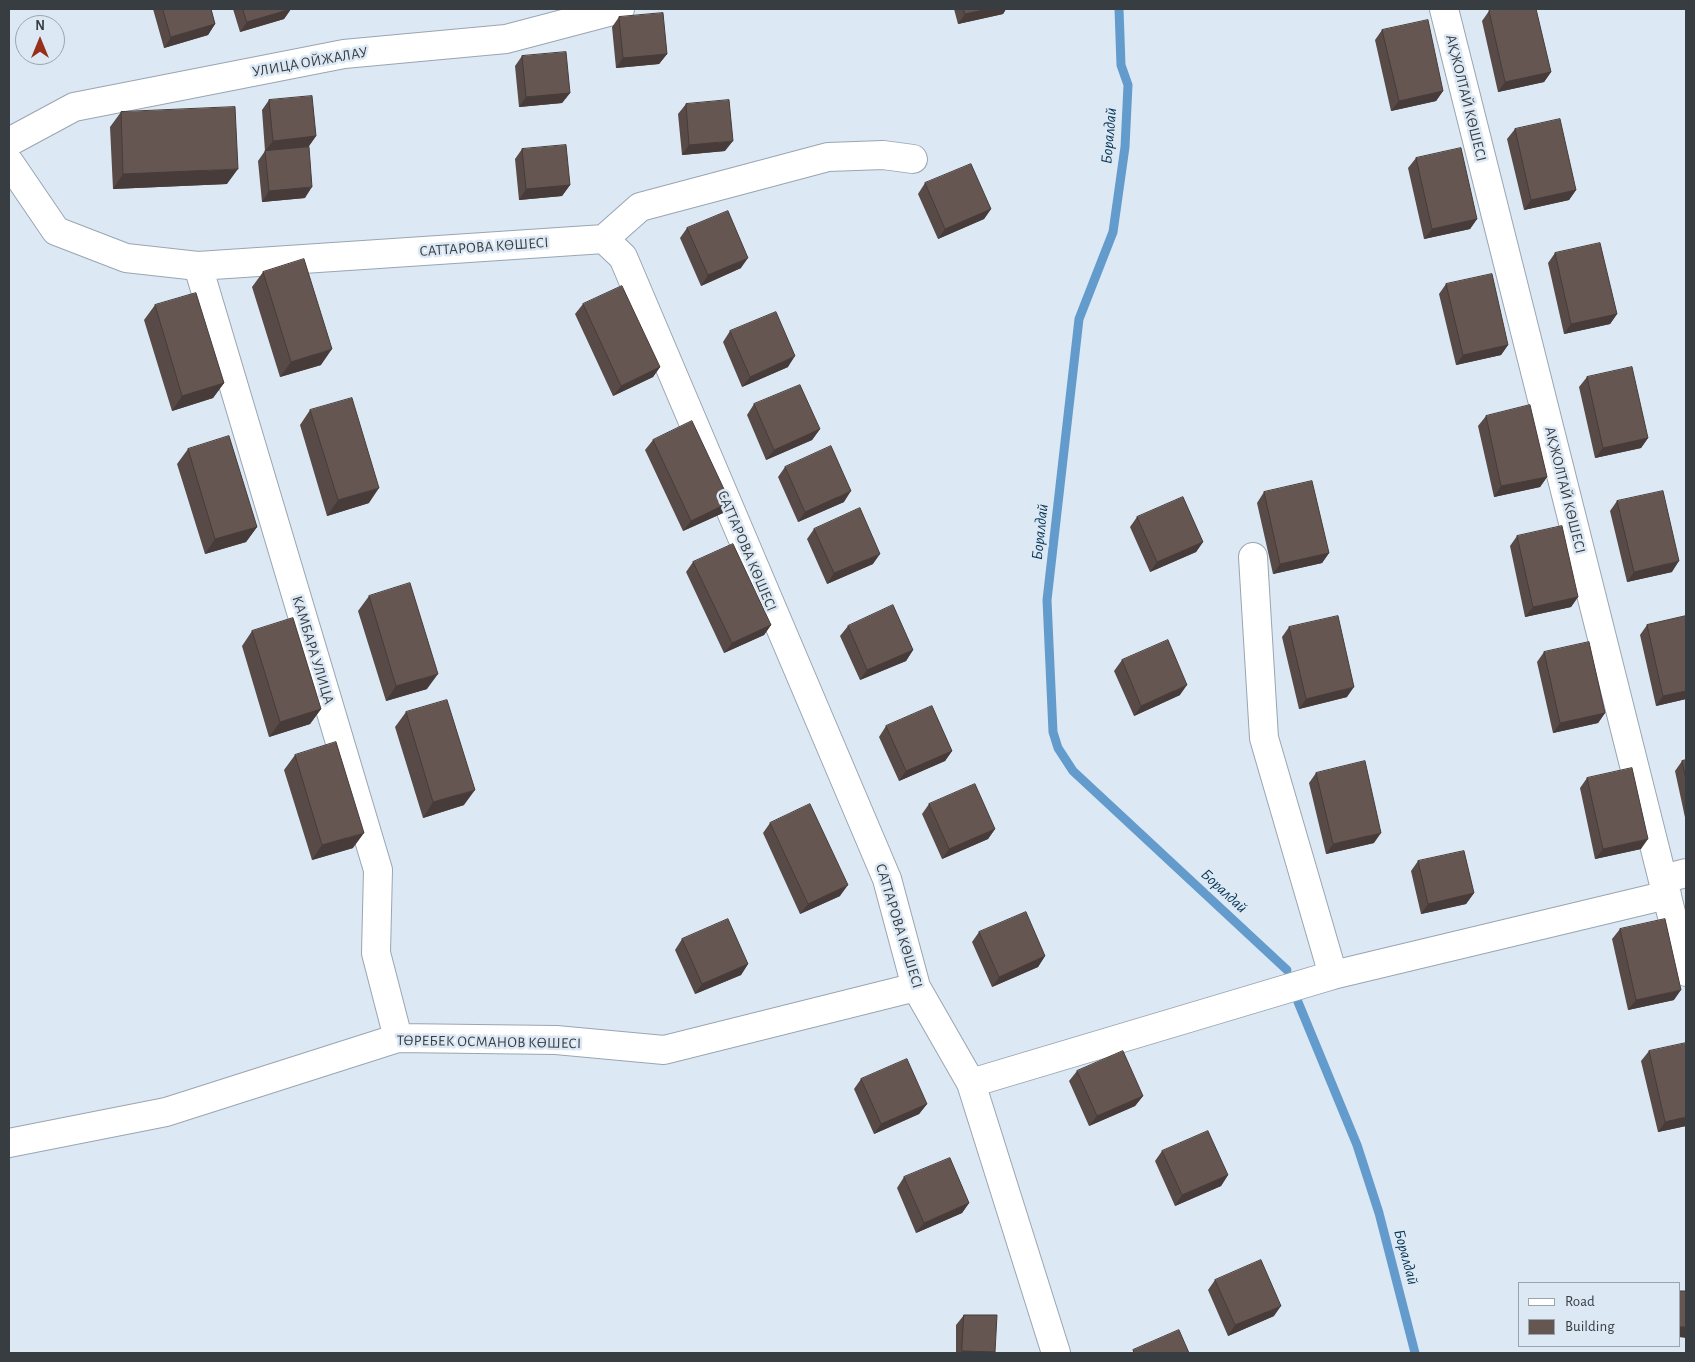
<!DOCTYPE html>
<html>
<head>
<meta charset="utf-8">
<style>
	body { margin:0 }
	#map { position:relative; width:1695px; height:1362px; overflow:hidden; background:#dce9f5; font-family:"Alegreya Sans",sans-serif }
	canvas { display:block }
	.frame { position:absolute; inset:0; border:10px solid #383d42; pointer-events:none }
	.legend { position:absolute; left:1518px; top:1282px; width:162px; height:65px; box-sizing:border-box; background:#dce9f5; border:1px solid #9aa4ad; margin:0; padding:6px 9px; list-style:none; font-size:15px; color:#383d42 }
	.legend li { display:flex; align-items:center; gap:10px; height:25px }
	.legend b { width:25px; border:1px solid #9aa4ad }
	.north { position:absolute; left:15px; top:15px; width:50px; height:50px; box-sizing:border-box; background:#dce9f5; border:1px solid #9aa4ad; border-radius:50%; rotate:0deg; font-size:14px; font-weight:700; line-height:20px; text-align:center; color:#383d42 }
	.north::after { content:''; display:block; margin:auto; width:18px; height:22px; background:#982f1a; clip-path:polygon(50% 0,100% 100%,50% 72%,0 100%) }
</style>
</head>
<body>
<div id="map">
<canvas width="1695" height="1362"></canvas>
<div class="frame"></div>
<ul class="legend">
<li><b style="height:6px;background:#fff"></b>Road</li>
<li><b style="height:14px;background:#655652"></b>Building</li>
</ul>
<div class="north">N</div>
</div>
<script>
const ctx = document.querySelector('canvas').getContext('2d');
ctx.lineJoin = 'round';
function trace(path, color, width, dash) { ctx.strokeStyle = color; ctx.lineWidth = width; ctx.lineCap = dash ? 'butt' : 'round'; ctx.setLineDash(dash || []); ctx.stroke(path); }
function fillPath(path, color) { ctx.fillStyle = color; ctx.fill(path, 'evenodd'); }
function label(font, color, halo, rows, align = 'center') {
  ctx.font = font + ' "Alegreya Sans",sans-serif'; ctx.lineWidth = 5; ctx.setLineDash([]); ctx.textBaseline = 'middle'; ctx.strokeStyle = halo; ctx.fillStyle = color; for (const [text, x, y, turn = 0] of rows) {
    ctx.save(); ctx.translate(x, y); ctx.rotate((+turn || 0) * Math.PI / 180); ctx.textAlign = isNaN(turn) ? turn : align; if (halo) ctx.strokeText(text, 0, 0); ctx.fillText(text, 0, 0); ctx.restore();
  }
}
trace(new Path2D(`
	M1119 9 1121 65 1128 85 1125 147 1113 232 1079 319 1047 600 1053 732 1058 748 1073 771 1287 970
	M1298 1002 1357 1145 1379 1213 1415 1353`), '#639ccc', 9);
const minor = new Path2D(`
	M1444 9 1686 972
	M9 142 74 107 344 54 506 39 620 9
	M9 162 56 231 126 258 198 266 604 239 623 257 887 879 916 987 971 1083 1056 1353
	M604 239 640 207 828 157 883 155 913 159
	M198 266 378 870 376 953 398 1038
	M1253 557 1264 738 1333 975
	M1663 879 1686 873
	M971 1083 1333 975 1667 895
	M9 1143 166 1112 398 1038 556 1040 664 1050 916 987`);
trace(minor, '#99a5b1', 30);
trace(minor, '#fff', 28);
fillPath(new Path2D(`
	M153 9H211L215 24 208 35 164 48Z
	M233 9H291L284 19 240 32Z
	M954 9H1006L1003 14 958 24Z
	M1489 11 1551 72 1544 82 1498 92 1482 21Z
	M619 17 667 54 659 64 616 68 612 27Z
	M1382 30 1443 91 1436 101 1391 111 1375 40Z
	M522 56 570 93 562 103 519 107 515 66Z
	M269 100 316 136 309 146 305 198 262 202 258 161 265 151 262 110Z
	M686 104 725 151 682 155 678 114Z
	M121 112 227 184 113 189 110 127Z
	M1515 129 1576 190 1569 200 1524 210 1507 139Z
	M522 149 570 185 562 196 519 200 515 159Z
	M1416 158 1477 219 1470 229 1424 239 1408 168Z
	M925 183 991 209 984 219 938 239 918 194Z
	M687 228 741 268 701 286 680 238Z
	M1555 253 1617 314 1610 324 1564 334 1548 263Z
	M263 272 321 365 280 377 252 287Z
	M1446 284 1508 345 1501 355 1456 365 1439 294Z
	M583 304 660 367 653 377 613 396 575 314Z
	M155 305 224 383 213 398 172 411 144 320Z
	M730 331 788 367 742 387 723 342Z
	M1587 377 1648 438 1641 448 1595 458 1579 387Z
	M754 404 820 429 812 440 766 460 747 415Z
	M310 410 369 503 327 516 300 425Z
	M1486 416 1547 477 1540 487 1494 497 1478 426Z
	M653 440 730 502 723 513 683 531 645 450Z
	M188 449 257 527 246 542 205 554 177 464Z
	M785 467 844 502 798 522 778 477Z
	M1264 492 1329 553 1322 563 1273 574 1257 503Z
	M1617 501 1672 572 1627 582 1610 511Z
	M1137 517 1203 542 1196 552 1150 572 1130 527Z
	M814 529 873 564 827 584 807 539Z
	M1517 536 1578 597 1571 607 1525 617 1510 546Z
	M693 562 771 625 764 635 724 653 686 572Z
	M369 596 427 689 386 701 358 611Z
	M1686 616V699L1656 706 1640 635 1647 625Z
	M848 626 913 650 906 661 860 680 840 636Z
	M1289 627 1347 697 1299 709 1282 637Z
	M252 631 321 709 310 724 269 737 242 646Z
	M1544 652 1605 713 1598 723 1553 733 1537 662Z
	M1122 660 1180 695 1134 716 1114 671Z
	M406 712 464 805 423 818 395 727Z
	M886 726 952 751 945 761 899 781 879 737Z
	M295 755 353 848 312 860 284 770Z
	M1686 760V822L1675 771 1682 761Z
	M1316 773 1374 843 1326 854 1309 783Z
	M1587 778 1641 849 1595 859 1580 788Z
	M929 804 995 829 988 839 942 859 922 814Z
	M770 823 840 896 800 914 763 833Z
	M1418 861 1474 893 1466 904 1421 914 1411 871Z
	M1620 929 1674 1000 1628 1010 1612 939Z
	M979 932 1045 956 1038 967 992 987 972 942Z
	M682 939 748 964 741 975 695 994 675 950Z
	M1649 1051 1686 1126 1658 1132 1641 1061Z
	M1077 1071 1143 1096 1135 1106 1089 1126 1069 1081Z
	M861 1079 927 1104 919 1114 874 1134 854 1089Z
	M1162 1151 1228 1175 1221 1186 1175 1206 1155 1161Z
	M904 1177 969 1203 962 1213 916 1233 897 1188Z
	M1215 1280 1274 1316 1228 1336 1208 1290Z
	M964 1315 995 1352 994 1353H956V1325Z`), '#574a47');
fillPath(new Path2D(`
	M291 9 284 19 240 32 247 22Z
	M988 9H1006L1003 14 958 24 965 14Z
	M215 24 208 35 164 48 171 37Z
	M667 54 659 64 616 68 623 58Z
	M1551 72 1544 82 1498 92 1505 82Z
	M1443 91 1436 101 1391 111 1399 101Z
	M570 93 562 103 519 107 526 97Z
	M316 136 309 146 265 151 273 141Z
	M733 141 725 151 682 155 689 145Z
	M238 169 227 184 113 189 123 174Z
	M570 185 562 196 519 200 526 189Z
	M312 187 305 198 262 202 269 191Z
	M1576 190 1569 200 1524 210 1531 200Z
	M991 209 984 219 938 239 945 229Z
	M1477 219 1470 229 1424 239 1432 229Z
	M748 258 741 268 701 286 708 275Z
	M1617 314 1610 324 1564 334 1571 324Z
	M1508 345 1501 355 1456 365 1463 355Z
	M332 349 321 365 280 377 291 362Z
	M795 356 788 367 742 387 750 377Z
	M660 367 653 377 613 396 621 386Z
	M224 383 213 398 172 411 182 396Z
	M820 429 812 440 766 460 774 450Z
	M1648 438 1641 448 1595 458 1603 448Z
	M1547 477 1540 487 1494 497 1501 486Z
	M379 488 369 503 327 516 338 500Z
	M851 491 844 502 798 522 805 512Z
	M730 502 723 513 683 531 691 521Z
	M257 527 246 542 205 554 215 539Z
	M1203 542 1196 552 1150 572 1157 562Z
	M1329 553 1322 563 1273 574 1280 564Z
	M880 554 873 564 827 584 834 573Z
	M1679 561 1672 572 1627 582 1634 572Z
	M1578 597 1571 607 1525 617 1533 607Z
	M771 625 764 635 724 653 732 643Z
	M913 650 906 661 860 680 867 670Z
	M438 674 427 689 386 701 396 686Z
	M1187 685 1180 695 1134 716 1141 706Z
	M1354 687 1347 697 1299 709 1306 699Z
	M1686 691V699L1656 706 1663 696Z
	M321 709 310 724 269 737 280 722Z
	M1605 713 1598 723 1553 733 1560 723Z
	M952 751 945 761 899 781 906 771Z
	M475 790 464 805 423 818 433 802Z
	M995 829 988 839 942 859 949 849Z
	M364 833 353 848 312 860 322 845Z
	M1381 833 1374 843 1326 854 1333 844Z
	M1648 839 1641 849 1595 859 1603 849Z
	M848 885 840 896 800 914 808 904Z
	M1474 893 1466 904 1421 914 1428 904Z
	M1045 956 1038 967 992 987 999 977Z
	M748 964 741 975 695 994 702 984Z
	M1681 990 1674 1000 1628 1010 1636 1000Z
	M1143 1096 1135 1106 1089 1126 1097 1116Z
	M927 1104 919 1114 874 1134 881 1124Z
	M1686 1117V1126L1658 1132 1665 1122Z
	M1228 1175 1221 1186 1175 1206 1182 1195Z
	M969 1203 962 1213 916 1233 924 1223Z
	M1281 1306 1274 1316 1228 1336 1235 1325Z
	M1679 1327H1686V1338L1679 1337Z
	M962 1351 995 1352 994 1353H961Z`), '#473c39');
const building = new Path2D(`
	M163 9H211L215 24 171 37Z
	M243 9H291L247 22Z
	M964 9H988L965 14Z
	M1498 9H1536L1551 72 1505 82 1489 11Z
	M663 13 667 54 623 58 619 17Z
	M1428 20 1443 91 1399 101 1382 30Z
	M566 52 570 93 526 97 522 56Z
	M312 96 316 136 273 141 269 100Z
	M729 100 733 141 689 145 686 104Z
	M235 107 238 169 123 174 121 112Z
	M1560 119 1576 190 1531 200 1515 129Z
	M566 145 570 185 526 189 522 149Z
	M309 147 312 187 269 191 265 151Z
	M1461 148 1477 219 1432 229 1416 158Z
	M971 164 991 209 945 229 925 183Z
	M728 211 748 258 708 275 687 228Z
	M1600 243 1617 314 1571 324 1555 253Z
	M304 259 332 349 291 362 263 272Z
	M1492 274 1508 345 1463 355 1446 284Z
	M622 286 660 367 621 386 583 304Z
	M196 293 224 383 182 396 155 305Z
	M776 312 795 356 750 377 730 331Z
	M1632 367 1648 438 1603 448 1587 377Z
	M800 385 820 429 774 450 754 404Z
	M352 398 379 488 338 500 310 410Z
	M1530 405 1547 477 1501 486 1486 416Z
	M692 421 730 502 691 521 653 440Z
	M229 436 257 527 215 539 188 449Z
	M831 446 851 491 805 512 785 467Z
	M1312 481 1329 553 1280 564 1264 492Z
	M1663 491 1679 561 1634 572 1617 501Z
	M1183 497 1203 542 1157 562 1137 517Z
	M860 508 880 554 834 573 814 529Z
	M1562 526 1578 597 1533 607 1517 536Z
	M733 544 771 625 732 643 693 562Z
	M410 583 438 674 396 686 369 596Z
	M893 605 913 650 867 670 848 626Z
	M1338 616 1354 687 1306 699 1289 627Z
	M1686 616V691L1663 696 1647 625Z
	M293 618 321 709 280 722 252 631Z
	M1168 640 1187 685 1141 706 1122 660Z
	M1589 642 1605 713 1560 723 1544 652Z
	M447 700 475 790 433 802 406 712Z
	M932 706 952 751 906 771 886 726Z
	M336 742 364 833 322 845 295 755Z
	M1686 760V780L1682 761Z
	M1365 761 1381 833 1333 844 1316 773Z
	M1632 768 1648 839 1603 849 1587 778Z
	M975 784 995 829 949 849 929 804Z
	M810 804 848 885 808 904 770 823Z
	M1464 851 1474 893 1428 904 1418 861Z
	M1026 912 1045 956 999 977 979 932Z
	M728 919 748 964 702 984 682 939Z
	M1665 919 1681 990 1636 1000 1620 929Z
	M1686 1043V1117L1665 1122 1649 1051Z
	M1123 1051 1143 1096 1097 1116 1077 1071Z
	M907 1059 927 1104 881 1124 861 1079Z
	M1208 1131 1228 1175 1182 1195 1162 1151Z
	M950 1158 969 1203 924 1223 904 1177Z
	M1261 1260 1281 1306 1235 1325 1215 1280Z
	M1679 1291H1686V1327H1679Z
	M964 1315H997L995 1352 962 1351Z
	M1179 1330 1189 1353H1134L1133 1350Z`);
fillPath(building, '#655652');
trace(building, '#473c39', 1);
label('15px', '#383d42', '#dce9f5', [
	["УЛИЦА ОЙЖАЛАУ",310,62,-10],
	["АҚЖОЛТАЙ КӨШЕСІ",1466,98,76],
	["САТТАРОВА КӨШЕСІ",484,247,-4],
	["АҚЖОЛТАЙ КӨШЕСІ",1565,490,76],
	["САТТАРОВА КӨШЕСІ",747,551,67],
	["КАМБАРА УЛИЦА",313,650,73],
	["САТТАРОВА КӨШЕСІ",899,926,73],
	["ТӨРЕБЕК ОСМАНОВ КӨШЕСІ",489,1042,1]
]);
label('italic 16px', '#063454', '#dce9f5', [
	["Боралдай",1109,136,-85],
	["Боралдай",1040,532,-84],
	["Боралдай",1224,891,43],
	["Боралдай",1406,1257,75]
]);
</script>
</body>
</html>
